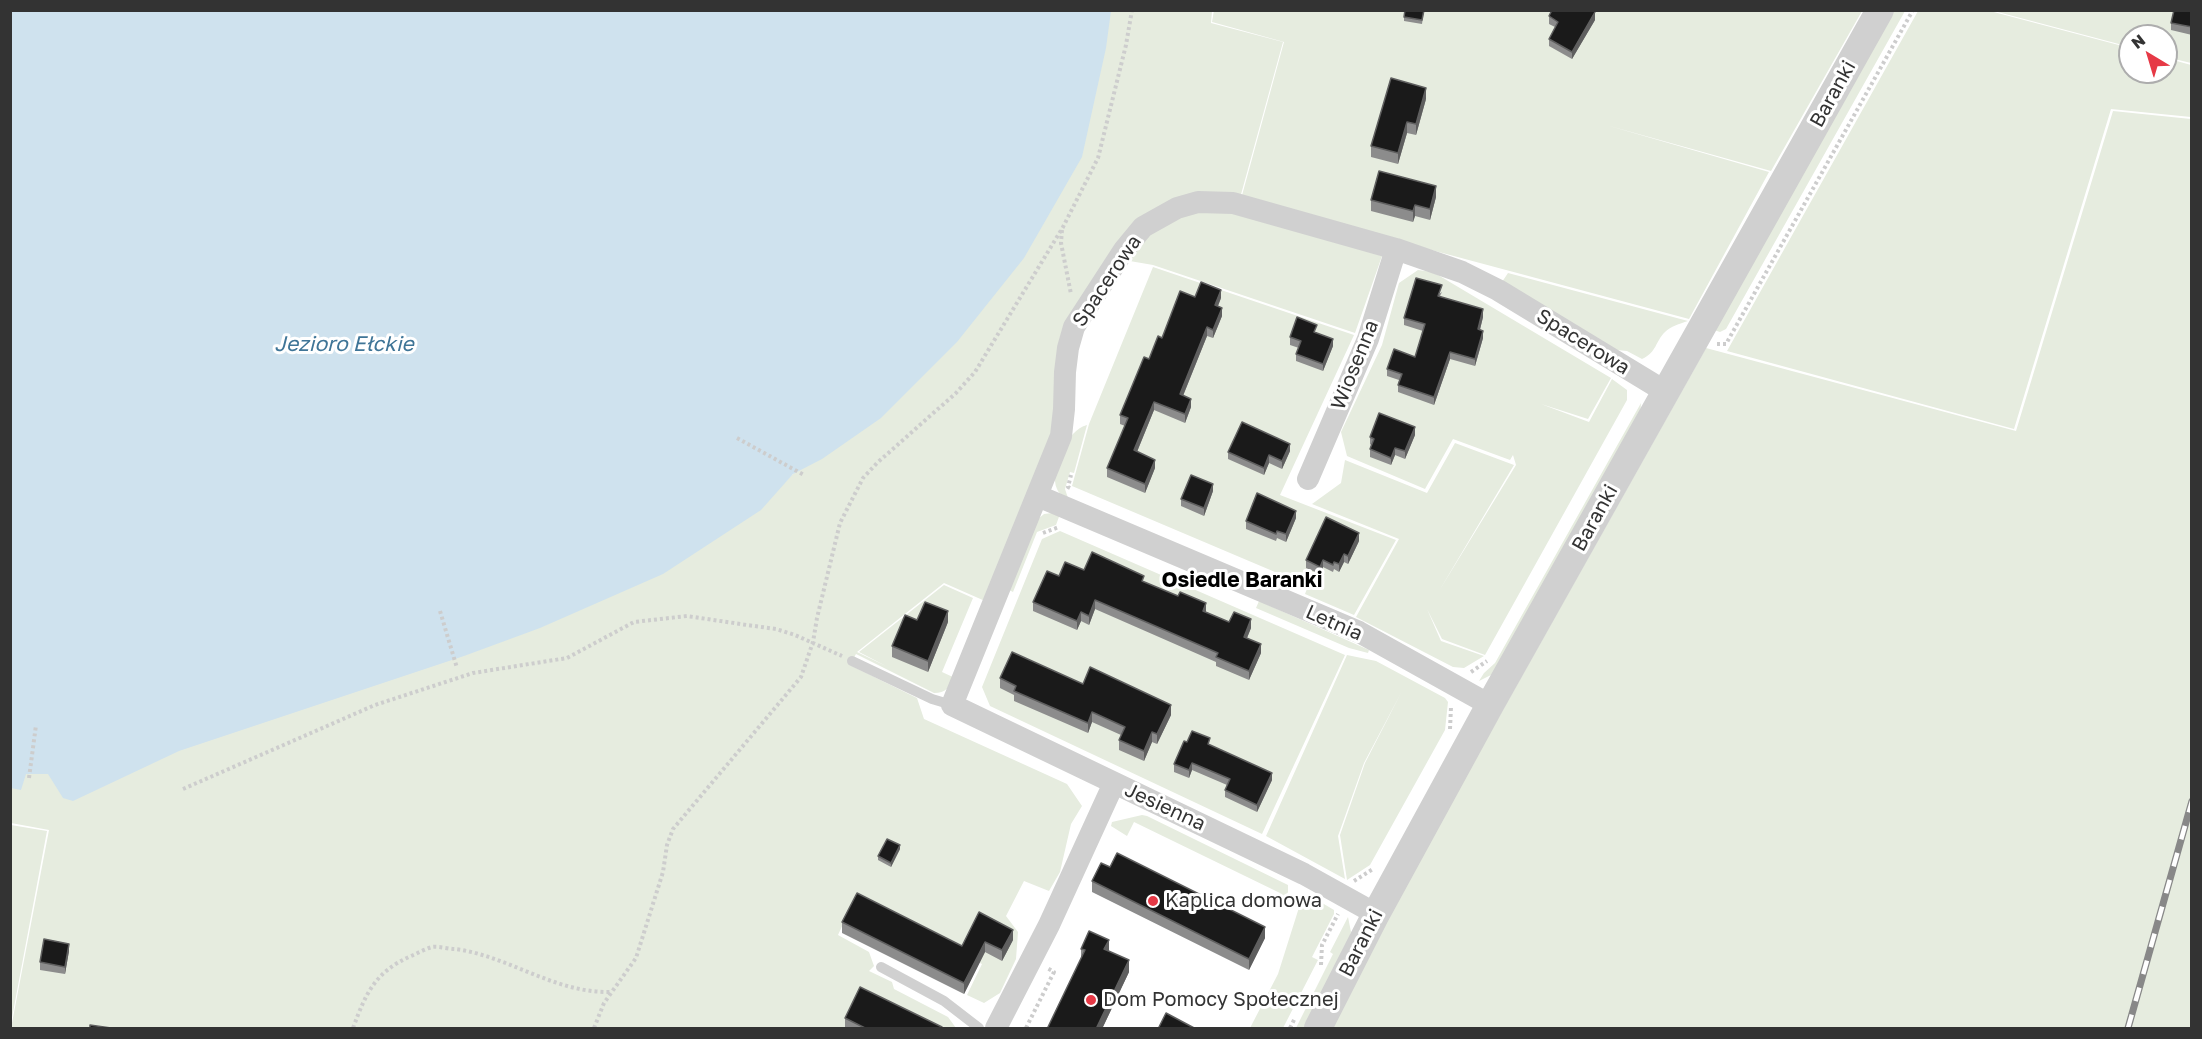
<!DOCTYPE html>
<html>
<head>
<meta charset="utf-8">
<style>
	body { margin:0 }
	#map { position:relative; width:2202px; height:1039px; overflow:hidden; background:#fff; font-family:"Golos Text",sans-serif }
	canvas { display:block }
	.frame { position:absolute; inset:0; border:12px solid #333; pointer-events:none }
	.north { position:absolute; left:2118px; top:24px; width:60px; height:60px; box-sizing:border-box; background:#fff; border:2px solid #adadad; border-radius:50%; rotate:322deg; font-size:16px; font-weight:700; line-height:24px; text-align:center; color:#333 }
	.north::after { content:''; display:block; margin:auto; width:21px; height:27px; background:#e63946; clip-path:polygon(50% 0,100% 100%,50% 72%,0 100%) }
</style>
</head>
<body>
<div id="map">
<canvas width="2202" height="1039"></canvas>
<div class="frame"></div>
<div class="north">N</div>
</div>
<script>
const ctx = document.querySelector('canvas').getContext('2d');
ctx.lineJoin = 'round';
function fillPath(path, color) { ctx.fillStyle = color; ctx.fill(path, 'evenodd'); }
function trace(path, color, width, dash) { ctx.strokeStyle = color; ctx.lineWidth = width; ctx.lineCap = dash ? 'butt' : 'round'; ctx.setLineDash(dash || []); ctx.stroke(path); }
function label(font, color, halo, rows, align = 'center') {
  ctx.font = font + ' "Golos Text",sans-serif'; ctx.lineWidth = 6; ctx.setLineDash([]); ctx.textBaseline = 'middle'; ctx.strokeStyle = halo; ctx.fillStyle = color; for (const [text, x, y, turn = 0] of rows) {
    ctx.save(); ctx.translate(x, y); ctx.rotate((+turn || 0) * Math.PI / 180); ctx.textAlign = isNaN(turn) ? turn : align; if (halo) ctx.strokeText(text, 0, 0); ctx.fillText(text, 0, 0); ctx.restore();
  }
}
fillPath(new Path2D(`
	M1214 10 1862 11 1771 171 1606 125 1769 172 1689 319 1241 199 1284 42 1212 22Z
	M1043 11H1212L1211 23 1283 42 1240 198 1177 201 1082 304 1052 431 985 601 944 583 857 652 886 666 859 652 944 585 973 598 942 672 955 678C949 687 946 693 934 693L856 654 850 665 917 698 924 719 1067 784 1082 806 1071 824 1060 872 1049 891 1024 881 1006 916 1018 932 1016 959 1000 993 984 1003 967 995 982 964 855 898 838 935 869 952 874 966 869 971 892 982 894 989 948 1017 956 1028H11L49 830 11 823 10 655 783 483 793 474Z
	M1892 11H1905L1726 329 1720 332 1714 330Z
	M1918 11H1990L2130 48V72H2166V58L2191 65V117L2111 109 2014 429 1727 351Z
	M1994 11H2191V63L2166 57V36H2130V47Z
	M2113 111 2191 119V1028H1329L1386 918 1706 348 2016 431Z
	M1238 210 1382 256 1355 333 1153 265 1124 260 1138 241 1180 214Z
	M1153 267 1354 335 1280 495 1396 540 1354 615 1305 594 1308 586 1072 486 1089 424Z
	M1418 270 1433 272 1611 378 1588 419 1541 404 1589 422 1612 379 1627 390V400L1485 655 1442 639 1427 609 1441 641 1484 656 1464 668 1453 667 1356 617 1399 539 1312 504 1341 483 1345 460 1427 493 1455 443 1514 465 1439 591 1516 465 1513 455 1510 460 1453 439 1425 489 1347 456 1341 432 1382 345 1399 283Z
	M1508 273 1688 321C1679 324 1671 326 1665 332 1655 342 1657 352 1642 359L1627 351 1617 350 1502 282Z
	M1641 403 1640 416 1495 673 1479 681 1484 673 1495 663Z
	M1087 425 1074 473 1070 472 1065 489 1068 498C1063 496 1059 494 1057 489 1049 472 1067 429 1087 425Z
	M1052 513 1060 514 1056 525 1037 532 1013 592 1009 590 1038 519 1044 514Z
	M1060 531 1345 655 1262 834 990 706 982 687 1042 539Z
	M1259 601 1369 650 1368 653 1349 648 1256 608Z
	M1347 655 1376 661 1445 698 1448 702 1445 730 1370 865 1347 880 1340 835 1365 763 1402 691 1364 763 1338 836 1345 879 1266 836Z
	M1142 815 1147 816 1288 885V892L1280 908H1273L1280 893 1134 822 1127 836 1111 826 1112 822Z
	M11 825 47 831 11 1023 10 825Z
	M1307 894 1334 910V914L1312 957 1318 960 1283 1028H1250L1278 974 1302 898Z
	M1348 917 1351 932 1348 944 1306 1028H1296L1333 954 1330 952Z`), '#e6ecdf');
fillPath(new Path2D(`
	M10 11 11 10 1111 11 1106 48 1082 157 1024 258 957 342 881 418 822 459 793 474 761 510 663 574 540 628 464 656 179 751 73 801 63 798 48 774H26L21 790 11 788Z`), '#cfe2ee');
trace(new Path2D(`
	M1062 230 1061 243 1071 294
	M1717 344H1726L1913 10
	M737 438 804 475
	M1070 488 1068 487 1071 475
	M1043 533 1059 527
	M440 611 457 668
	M1471 672 1487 661
	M1450 729 1451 707
	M29 778 36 725
	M183 789 375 705 473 673 567 658 634 622 687 616 747 625 776 629 795 635 842 656
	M1354 881 1373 869
	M1321 965 1322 945 1338 914
	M353 1028C366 993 375 972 411 956 418 953 425 949 432 947 439 946 448 949 455 949 509 956 554 993 610 992
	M594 1028 604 1003 636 958 663 872 667 845 673 829 801 677 813 642 817 618 840 523 863 478 877 463 956 393 975 372 1063 227 1098 158 1126 45 1132 10
	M1026 1028 1054 972 1047 968
	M1290 1028 1295 1018`), '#cdcdcd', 4, [3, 3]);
trace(new Path2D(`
	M852 661 932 699 952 705
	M881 967 944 1001 979 1028`), '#d0d0d0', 10);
trace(new Path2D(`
	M1308 479 1368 339 1396 249
	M1038 496 1359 632 1490 705
	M1376 914 1304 874 952 705 1061 436 1064 409 1065 372 1068 348 1074 327 1124 250 1143 227 1177 208 1198 202 1233 203 1396 249 1462 272 1498 290 1666 392
	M996 1028 1049 925 1114 783`), '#d0d0d0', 22);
trace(new Path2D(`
	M1318 1028 1376 914 1490 705 1880 10`), '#d0d0d0', 28);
const rail = new Path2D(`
	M2128 1028 2192 801`);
trace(rail, '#888', 7);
trace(rail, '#fff', 4.5, [14]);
fillPath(new Path2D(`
	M1424 10 1422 24 1404 21V17Z
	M2192 10V35L2171 30V23Z
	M1549 16 1595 20 1572 59 1549 46V39L1555 27 1549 24Z
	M1426 99 1416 135 1407 133 1398 164 1371 157V146Z
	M1436 197 1430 220 1415 216 1413 222 1371 211V200Z
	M1442 292 1440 296 1483 317 1480 330 1483 338 1475 366 1450 359 1434 405 1398 392V385L1399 380 1387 376V369L1415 357 1423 331 1404 325V318Z
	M1221 298 1218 306 1222 316 1213 338 1207 336 1183 396 1191 407 1185 423 1154 410 1137 452 1155 468 1145 493 1107 477V468L1125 426 1120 424V415L1149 359 1162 338Z
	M1317 332V333L1333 346 1323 371 1296 361V354L1299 348 1290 345V337Z
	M1415 435 1405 459 1395 455 1391 465 1370 457V449L1371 445 1370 444V437Z
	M1290 451 1282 469 1269 463 1264 475 1228 459V452Z
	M1213 491 1204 516 1181 506V499Z
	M1296 518 1286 542 1277 538 1276 541 1246 529V521Z
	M1359 541 1348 564 1344 562 1339 572 1334 569 1333 572 1323 567 1320 574 1306 568V560Z
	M1084 570 1144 582 1206 612 1229 622 1251 628 1247 638 1261 653 1249 680 1216 666V662L1095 609 1089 625 1081 621 1077 630 1033 611V602L1059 576Z
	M948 622 928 672 892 657V646Z
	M1000 678 1083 684 1171 715 1157 744 1152 742 1144 761 1119 750V740L1121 735 1092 722 1088 733 1014 701V695L1000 688Z
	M1187 742 1210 745 1272 780 1257 812 1225 797V790L1227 785 1192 770 1189 778 1174 772V764Z
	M900 849 891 867 878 860V856Z
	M1110 867 1265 938 1249 970 1092 892V881Z
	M979 912 1013 940 1002 961 985 952 964 994 842 933V922L962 946Z
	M1081 949 1109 951 1129 972 1102 1029H1047L1081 959Z
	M69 951 65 974 40 970V962Z
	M845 1018 942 1029H847L845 1028Z`), '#8c8c8c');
fillPath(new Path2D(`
	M1595 12V20L1572 59V52Z
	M1426 88V99L1416 135V124Z
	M1407 122V133L1398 164V153Z
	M1436 186V197L1430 220V209Z
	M1415 205V216L1413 222V211Z
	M1221 290V298L1215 313V305Z
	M1222 308V316L1213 338V330Z
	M1483 309V317L1478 337V329Z
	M1207 327V336L1180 403V394Z
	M1483 331V338L1475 366V359Z
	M1333 339V346L1323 371V364Z
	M1450 352V359L1434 405V397Z
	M1191 399V407L1185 423V414Z
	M1154 402V410L1134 459V450Z
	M1415 427V435L1405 459V451Z
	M1290 444V451L1282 469V461Z
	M1395 448V455L1391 465V458Z
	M1269 455V463L1264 475V468Z
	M1155 460V468L1145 493V484Z
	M1213 484V491L1204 516V508Z
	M1296 511V518L1286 542V534Z
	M1359 533V541L1348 564V556Z
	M1344 554V562L1339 572V564Z
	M1323 560V567L1320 574V567Z
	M1095 600V609L1089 625V616Z
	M1206 603V612L1203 620V611Z
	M948 611V622L928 672V661Z
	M1081 612V621L1077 630V621Z
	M1251 619V628L1244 645V637Z
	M1261 644V653L1249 680V671Z
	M1171 705V715L1157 744V734Z
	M1092 712V722L1088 733V723Z
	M1152 732V742L1144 761V751Z
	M1192 763V770L1189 778V770Z
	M1272 773V780L1257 812V805Z
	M900 845V849L891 867V863Z
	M1265 927V938L1249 970V959Z
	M1013 930V940L1002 961V950Z
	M1109 940V951L1104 949Z
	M985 942V952L964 994V983Z
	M69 944V951L65 974V967Z
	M1129 960V972L1102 1029H1096Z`), '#5f5f5f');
const building = new Path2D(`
	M1405 10H1424L1422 20 1404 17Z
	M1552 10H1592L1595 12 1572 52 1549 39 1558 22 1549 16Z
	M2174 10H2192V27L2171 23Z
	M1391 78 1426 88 1416 124 1407 122 1398 153 1371 146Z
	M1379 171 1436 186 1430 209 1415 205 1413 211 1371 200Z
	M1416 278 1442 285 1438 296 1483 309 1478 329 1483 331 1475 359 1450 352 1434 397 1398 385 1402 374 1387 369 1394 349 1415 357 1425 324 1404 318Z
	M1201 282 1221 290 1215 305 1222 308 1213 330 1207 327 1180 394 1191 399 1185 414 1154 402 1134 450 1155 460 1145 484 1107 468 1128 418 1120 415 1144 357 1149 359 1158 336 1162 338 1180 291 1195 297Z
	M1297 317 1317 325 1314 332 1333 339 1323 364 1296 354 1301 341 1290 337Z
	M1379 413 1415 427 1405 451 1395 448 1391 458 1370 449 1374 439 1370 437Z
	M1242 422 1290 444 1282 461 1269 455 1264 468 1228 452Z
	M1191 475 1213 484 1204 508 1181 499Z
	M1257 493 1296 511 1286 534 1277 531 1276 534 1246 521Z
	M1326 517 1359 533 1348 556 1344 554 1339 564 1334 562 1333 565 1323 560 1320 567 1306 560Z
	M1092 552 1144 576 1142 581 1178 596 1180 592 1206 603 1203 611 1229 622 1234 612 1251 619 1244 637 1261 644 1249 671 1216 657 1218 653 1095 600 1089 616 1081 612 1077 621 1033 602 1047 571 1059 576 1065 562 1084 570Z
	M925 602 948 611 928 661 892 646 905 615 917 620Z
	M1012 652 1083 684 1090 667 1171 705 1157 734 1152 732 1144 751 1119 740 1125 727 1092 712 1088 723 1014 691 1016 686 1000 678Z
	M1192 731 1210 738 1208 744 1272 773 1257 805 1225 790 1230 779 1192 763 1189 770 1174 764 1184 741 1187 742Z
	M887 839 900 845 891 863 878 856Z
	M1117 853 1265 927 1249 959 1092 881 1101 863 1110 867Z
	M857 893 962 946 979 912 1013 930 1002 950 985 942 964 983 842 922Z
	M1089 931 1109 940 1104 949 1129 960 1096 1029H1047L1085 950 1081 949Z
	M44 939 69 944 65 967 40 962Z
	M860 987 942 1027 941 1029H867L845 1018Z
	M1166 1013 1196 1029H1158Z
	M90 1025 111 1028V1029H90Z`);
fillPath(building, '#1a1a1a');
trace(building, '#5f5f5f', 1.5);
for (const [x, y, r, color] of [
	[1153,901,6,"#e63946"],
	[1091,1000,6,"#e63946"]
]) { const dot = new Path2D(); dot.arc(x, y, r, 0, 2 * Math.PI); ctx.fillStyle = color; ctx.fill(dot); trace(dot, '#fff', 2); }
label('20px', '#333', '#fff', [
	["Baranki",1833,94,-61],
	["Spacerowa",1107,281,-56],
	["Spacerowa",1583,342,32],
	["Wiosenna",1355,365,-68],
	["Baranki",1595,518,-61],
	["Letnia",1334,623,24],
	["Jesienna",1165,807,25],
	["Baranki",1361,943,-63]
]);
label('20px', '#333', '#fff', [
	["Kaplica domowa",1165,901],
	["Dom Pomocy Społecznej",1103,1000]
], 'left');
label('italic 21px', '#3f7597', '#fff', [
	["Jezioro Ełckie",344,344]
]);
label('bold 21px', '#000', '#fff', [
	["Osiedle Baranki",1242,580]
]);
</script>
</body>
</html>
